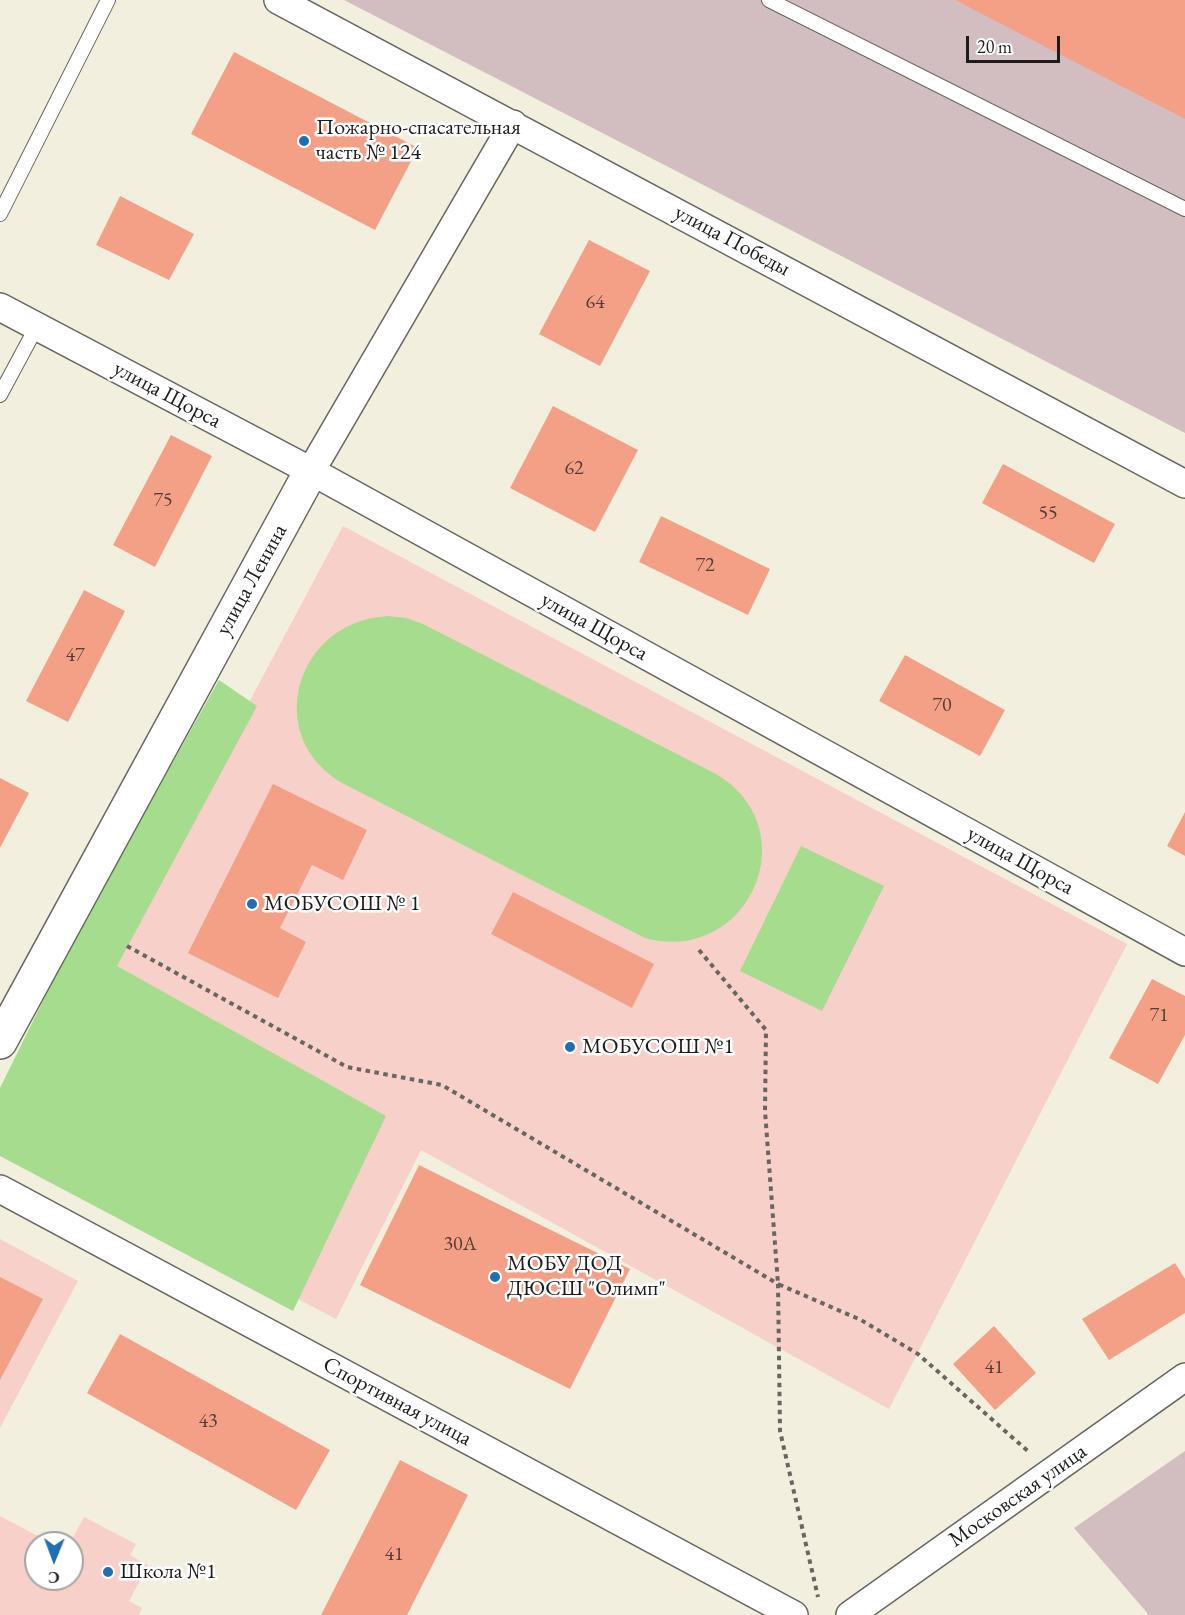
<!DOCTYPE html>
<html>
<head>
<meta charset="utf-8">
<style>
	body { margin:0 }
	#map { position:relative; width:1185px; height:1615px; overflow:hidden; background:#f2efde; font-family:"EB Garamond",serif }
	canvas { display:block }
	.north { position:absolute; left:24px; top:1531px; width:60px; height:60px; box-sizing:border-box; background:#fff; border:2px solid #a4a4a4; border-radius:50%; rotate:181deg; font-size:16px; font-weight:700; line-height:24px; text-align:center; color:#1c1c1c }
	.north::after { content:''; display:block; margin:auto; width:21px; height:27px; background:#1f6fb2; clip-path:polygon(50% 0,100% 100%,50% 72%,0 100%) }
	.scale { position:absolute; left:966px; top:36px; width:94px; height:27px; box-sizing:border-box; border:3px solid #1c1c1c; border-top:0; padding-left:8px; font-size:18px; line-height:21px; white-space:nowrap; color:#1c1c1c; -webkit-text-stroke:4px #fff; paint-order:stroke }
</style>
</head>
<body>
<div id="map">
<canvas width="1185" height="1615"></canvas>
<div class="north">С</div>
<div class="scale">20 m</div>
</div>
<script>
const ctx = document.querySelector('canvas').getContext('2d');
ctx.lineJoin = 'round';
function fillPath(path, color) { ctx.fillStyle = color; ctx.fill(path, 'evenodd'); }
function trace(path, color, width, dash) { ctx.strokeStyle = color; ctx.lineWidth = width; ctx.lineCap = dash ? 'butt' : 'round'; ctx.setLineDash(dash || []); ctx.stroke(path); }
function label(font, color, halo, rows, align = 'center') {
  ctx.font = font + ' "EB Garamond",serif'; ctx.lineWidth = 5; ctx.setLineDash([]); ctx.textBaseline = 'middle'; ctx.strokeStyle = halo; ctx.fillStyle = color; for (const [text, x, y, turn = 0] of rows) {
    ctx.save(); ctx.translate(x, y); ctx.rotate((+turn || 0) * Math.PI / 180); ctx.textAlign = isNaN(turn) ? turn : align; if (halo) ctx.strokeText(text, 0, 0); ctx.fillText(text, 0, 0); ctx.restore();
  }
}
fillPath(new Path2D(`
	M343 526 1127 944 889 1409 421 1150 336 1319 11 1149Z
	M0 1239 78 1281 0 1428Z
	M0 1516 51 1543H36V1579H72V1543H70L84 1517 136 1544 130 1555 148 1565 129 1601 142 1608 139 1615H0Z`), '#f7d0c9');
fillPath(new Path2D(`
	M344 0H1185V433Z
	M1185 1451V1615H1149L1074 1528Z`), '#d2bec1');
fillPath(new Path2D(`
	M389 616 406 618 423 624 716 774C809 829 749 966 645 938L344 784C261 738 295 620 389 616Z
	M219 680 257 706 117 966 386 1116 293 1311 0 1156V1088L72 942Z
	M801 846 884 886 822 1011 740 971Z`), '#a6dc8d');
fillPath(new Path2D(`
	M955 0H1185V119Z
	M234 52 418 148 375 230 191 134Z
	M120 196 194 234 169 280 96 245Z
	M589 240 650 271 600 366 539 334Z
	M553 406 638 450 595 532 510 488Z
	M171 435 212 456 155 567 113 545Z
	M1003 464 1115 524 1094 563 982 503Z
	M661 516 770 569 748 615 639 562Z
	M84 590 125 611 68 722 26 701Z
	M905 655 1005 710 980 756 879 701Z
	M0 778 29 793 0 848Z
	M273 784 367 830 343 880 312 865 280 928 306 942 278 998 188 953Z
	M1185 812V856L1167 846Z
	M513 892 654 964 632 1008 491 934Z
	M1152 979 1185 996V1035L1158 1084 1109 1058Z
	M419 1165 630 1269 570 1389 360 1285Z
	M1175 1263 1185 1279V1313L1109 1360 1082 1319Z
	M0 1277 43 1299 0 1380Z
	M994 1326 1036 1373 995 1410 953 1364Z
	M120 1334 330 1450 296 1510 87 1393Z
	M400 1460 468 1495 407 1615H321Z`), '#f3a087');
const service = new Path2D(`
	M769 0 1185 209
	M0 214 108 0
	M0 395 37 326`);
const minor = new Path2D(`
	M278 0 1185 484
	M0 307 311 471 1185 952
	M311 471 513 124
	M0 1189 794 1615
	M850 1615 1185 1377`);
const tertiary = new Path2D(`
	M0 1042 311 471`);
trace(service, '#676660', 16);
trace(minor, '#676660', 30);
trace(tertiary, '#676660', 36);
trace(new Path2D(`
	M127 946 347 1067 442 1085 778 1284 780 1431 818 1597
	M699 950 766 1030 765 1111 778 1284 861 1320 918 1354 1030 1453`), '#676660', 4, [4.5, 4.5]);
trace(service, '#fff', 14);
trace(minor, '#fff', 27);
trace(tertiary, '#fff', 33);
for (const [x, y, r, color] of [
	[304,141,6,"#1f6fb2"],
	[252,904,6,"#1f6fb2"],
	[570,1047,6,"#1f6fb2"],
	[495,1277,6,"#1f6fb2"],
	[108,1572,6,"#1f6fb2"]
]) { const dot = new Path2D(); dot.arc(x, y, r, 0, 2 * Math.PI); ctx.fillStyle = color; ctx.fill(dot); trace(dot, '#fff', 2); }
label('20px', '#523d37', null, [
	["64",595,303],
	["62",574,469],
	["75",163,501],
	["55",1048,514],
	["72",705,566],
	["47",75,656],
	["70",942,706],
	["71",1159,1016],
	["30А",460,1245],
	["41",994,1368],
	["43",208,1422],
	["41",394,1555]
]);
label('22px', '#1c1c1c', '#fff', [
	["Пожарно-спасательная",316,128],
	["часть № 124",316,153],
	["МОБУСОШ № 1",264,904],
	["МОБУСОШ №1",582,1047],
	["МОБУ ДОД",507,1264],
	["ДЮСШ \"Олимп\"",507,1289],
	["Школа №1",120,1572]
], 'left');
label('22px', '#1c1c1c', '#fff', [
	["улица Победы",732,241,28],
	["улица Щорса",167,395,28],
	["улица Ленина",252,580,-61],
	["улица Щорса",594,627,29],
	["улица Щорса",1020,861,29],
	["Спортивная улица",397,1402,28],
	["Московская улица",1018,1496,-35]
]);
</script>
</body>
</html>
